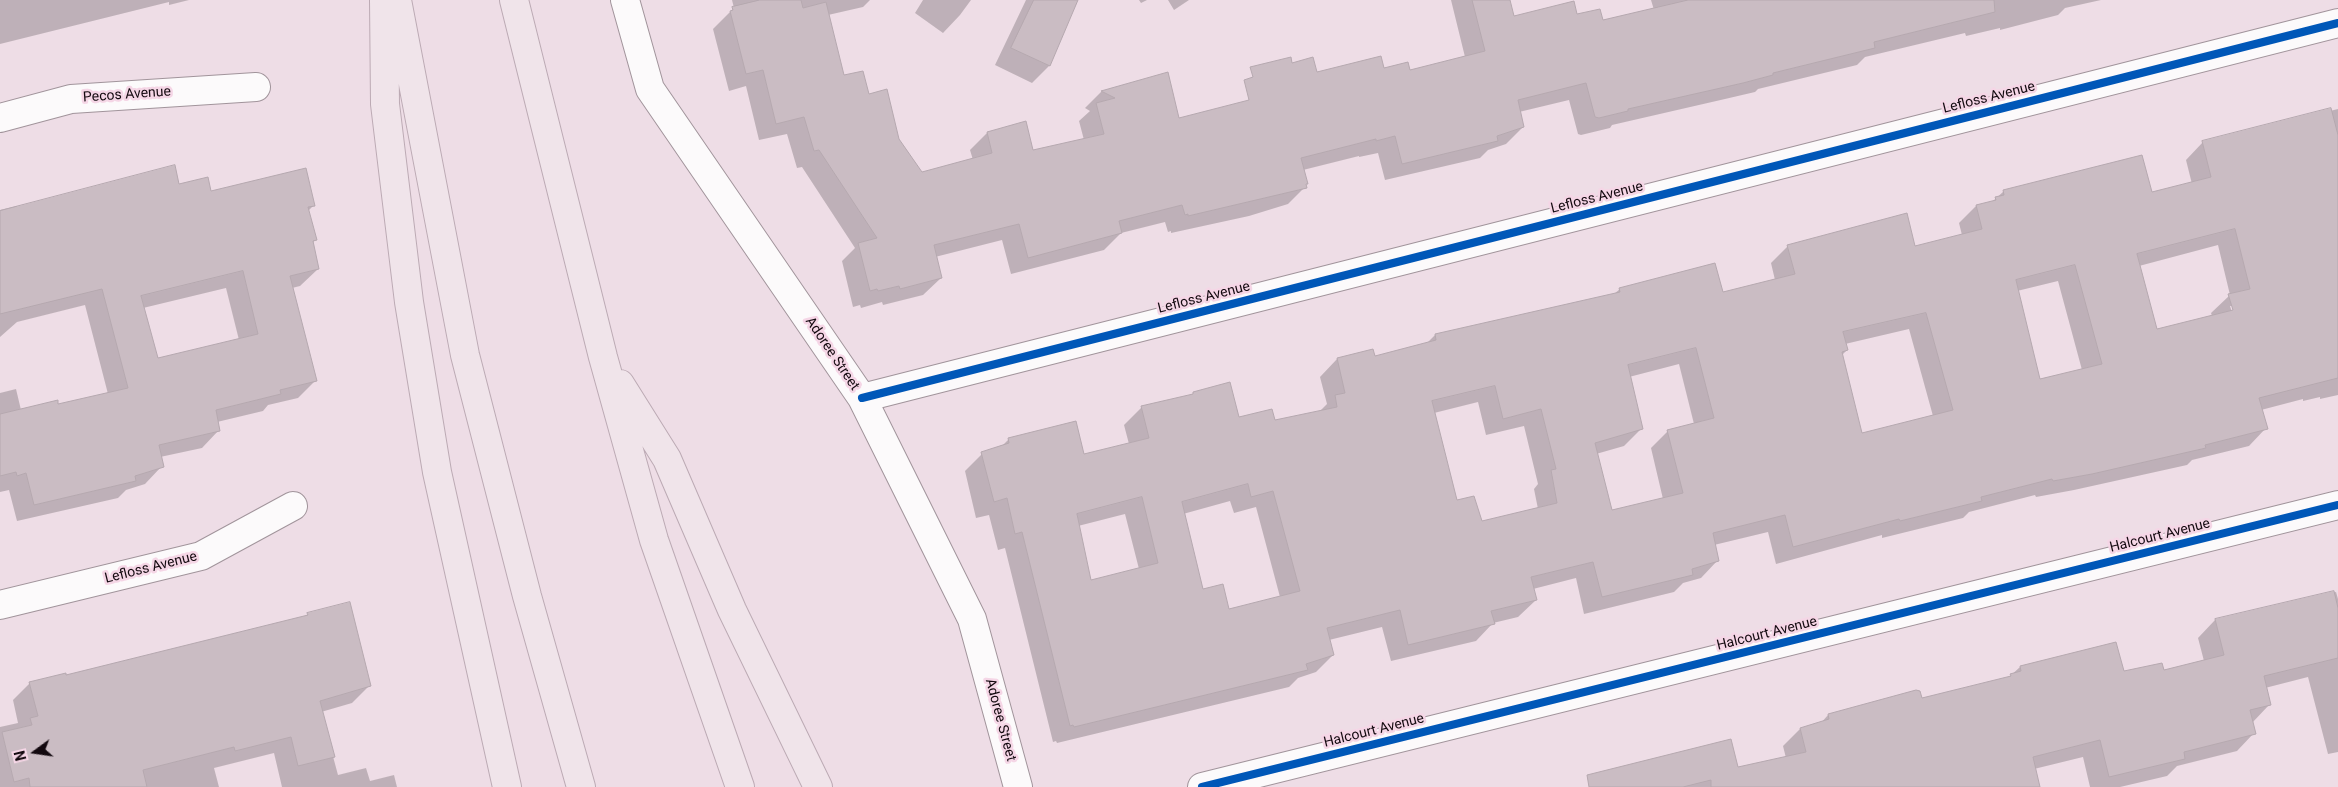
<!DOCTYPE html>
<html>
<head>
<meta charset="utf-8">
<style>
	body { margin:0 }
	#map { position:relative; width:2338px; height:787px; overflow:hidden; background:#eedde6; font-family:Roboto,sans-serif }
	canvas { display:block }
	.north { position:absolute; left:10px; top:727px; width:50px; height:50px; -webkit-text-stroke:4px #f5d6e6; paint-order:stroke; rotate:256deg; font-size:14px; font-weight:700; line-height:20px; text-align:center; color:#13090f }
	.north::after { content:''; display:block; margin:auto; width:18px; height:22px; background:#13090f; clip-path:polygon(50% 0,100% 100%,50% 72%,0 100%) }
</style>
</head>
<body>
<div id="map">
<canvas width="2338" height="787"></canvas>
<div class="north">N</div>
</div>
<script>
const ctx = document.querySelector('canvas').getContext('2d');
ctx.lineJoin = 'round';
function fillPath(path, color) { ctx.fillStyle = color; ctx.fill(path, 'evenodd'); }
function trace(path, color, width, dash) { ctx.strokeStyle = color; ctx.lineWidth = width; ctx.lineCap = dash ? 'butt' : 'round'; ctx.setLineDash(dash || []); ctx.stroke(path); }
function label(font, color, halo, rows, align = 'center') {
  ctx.font = font + ' Roboto,sans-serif'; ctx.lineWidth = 5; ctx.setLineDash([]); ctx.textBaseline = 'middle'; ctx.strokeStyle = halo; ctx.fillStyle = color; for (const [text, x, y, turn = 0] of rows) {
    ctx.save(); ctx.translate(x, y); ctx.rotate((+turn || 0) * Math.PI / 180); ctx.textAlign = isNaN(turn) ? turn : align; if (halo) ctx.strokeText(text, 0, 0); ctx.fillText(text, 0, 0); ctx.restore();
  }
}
fillPath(new Path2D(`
	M0 0H189L169 5V2L0 44Z
	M732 0H870L863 7 828 15 843 77 868 96 921 174 973 160 970 150 987 133 1032 152 1084 140 1079 121 1090 111 1085 108 1101 92 1167 74 1178 120 1383 70 1409 71 1465 57 1451 0H1509L1513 18 1576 16 1602 22 1654 10 1651 0H2101L2065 8 2058 15 2000 30V28L1966 36 1965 33 1865 57 1857 65 1758 89 1755 92 1725 99 1612 125 1610 128 1581 135 1578 134 1569 100 1519 112 1523 127 1506 144 1488 150 1480 158 1385 180 1378 153 1359 157V156L1303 170 1305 187 1288 204 1249 216 1171 233V231L1168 232 1165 222 1121 233 1104 250 1011 274 1002 240 935 257 941 278 923 295 883 305 882 302 861 308 860 305 853 307 842 261 855 248 802 167 797 168 787 134 759 140 746 86 729 91 713 29 734 8Z
	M923 0H971L960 15 943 33 915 13Z
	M1026 0H1077L1049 66 1032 83 995 65Z
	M1139 0H1147L1141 3Z
	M1168 0H1189L1174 10Z
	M2338 109V395L2320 399V397L2303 401V399L2261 410 2266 428 2249 446 2192 460 2187 465 2074 490 2036 497 2035 495 1969 512 1963 518 1882 538V535L1776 564 1768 532 1714 545 1718 560 1701 578 1683 583 1674 592 1584 614 1576 578 1533 589 1536 600 1518 617 1493 623 1476 641 1391 661 1382 627 1329 640 1333 655 1316 672 1298 678 1289 687 1057 743 1056 741 1053 742 1005 548 998 550 989 515 976 518 965 471 982 454 1001 447 1009 439 1083 456 1129 444 1124 425 1141 408 1191 396 1194 393 1238 418 1274 422 1319 412 1327 404 1320 377 1337 359 1374 357 1426 344 1435 335 1614 294 1620 289 1722 293 1775 280 1771 263 1788 246 1914 247 1962 235 1959 223 1976 206 1992 202 2004 191 2151 194 2192 184 2186 160 2203 142ZM2218 245 2230 295 2211 313 2212 316 2156 330 2139 266ZM2058 281 2082 370 2040 381 2017 291ZM2230 306H2233L2235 316H2233ZM1909 329 1933 416 1861 434 1842 355 1847 350 1845 344ZM1679 364 1694 424 1668 431 1651 448 1663 499 1611 511 1596 454 1624 446 1642 428 1629 377ZM1478 402 1486 435 1524 426 1538 484 1534 489 1538 509 1481 523 1456 502 1434 413ZM1230 501 1234 513 1256 507 1280 597 1228 610 1203 590 1183 514ZM1125 514 1139 569 1090 582 1078 526Z
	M178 186 210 193 314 205 308 211 315 240 312 243 318 269 300 286 292 288 315 381 298 398 268 405 263 411 217 422 219 430 202 448 160 457 162 466 145 484 126 490 118 498 17 521 9 490 0 492V393L16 389 21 410 58 406 108 394 85 305 17 322 0 337V210L17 206 18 208ZM226 288 239 340 158 359 143 308Z
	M2336 592 2338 599V752L2328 754 2308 677 2265 688 2269 705 2252 723 2254 733 2237 751 2177 766 2167 776 2120 787H2090L2083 757 2034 769 2039 787H1623L1737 769 1786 758 1783 746 1800 729 1821 723 1828 715 1921 700 2008 678 2020 667 2123 672 2163 671 2204 661 2198 638 2215 620Z
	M308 614 369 686 352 703 321 712 338 775 366 768 370 781 394 775 397 787H282L274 753 214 768 219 787H0V727L18 723 13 700 30 683 65 676 304 617Z`), '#0003');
const building = new Path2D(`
	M760 0H801L803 8 826 2 844 75 863 71 869 94 887 89 899 139 922 172 992 153 987 132 1026 121 1033 150 1104 134 1096 103 1115 98 1101 91 1168 72 1179 118 1249 100 1244 80 1253 77 1250 67 1291 57 1292 63 1313 57 1317 72 1381 56 1384 68 1408 62 1410 70 1485 51 1472 0H1510L1514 16 1574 1 1577 14 1600 9 1603 20 1688 0H1994L1995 12 1874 42 1875 48 1773 73V75L1743 83 1628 109V111L1599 118 1595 117 1586 83 1518 100 1524 127 1497 136 1498 141 1402 164 1395 136 1376 141V139L1301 158 1308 184H1306L1307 188 1188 216V214L1185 215 1182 205 1119 221 1122 233 1028 258 1019 224 934 245 942 278 900 289 899 286 878 291 877 289 870 291 858 243 877 238 819 150 814 151 804 117 776 124 763 70 746 74 730 11 733 10 732 7Z
	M1034 0H1078L1050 66 1011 48Z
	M2331 108 2338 135V378L2259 398 2268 429 2205 445 2206 448 2092 474 2053 481 2052 479 1981 497 1982 501 1900 521 1899 519 1793 547 1785 515 1713 533 1719 561 1692 569 1693 575 1602 597 1593 562 1531 577 1537 600 1491 611 1495 624 1408 645 1400 610 1327 628 1334 655 1306 664 1308 670 1074 727 1073 725 1070 726 1022 532 1015 534 1007 498 994 502 981 452 1009 443 1008 438 1076 421 1084 454 1149 438 1141 406 1193 394V392L1230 382 1239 417 1272 409 1275 420 1337 407 1335 395 1345 393 1337 358 1373 349 1375 356 1436 340 1435 334 1620 292 1619 288 1715 263 1723 292 1795 274 1787 245 1907 213 1915 246 1982 229 1976 205 1996 200 1995 197 2004 195 2003 190 2142 155 2152 192 2211 177 2202 141ZM2235 229 2250 289 2228 294 2233 310 2157 329 2137 254ZM2075 265 2102 364 2040 379 2016 280ZM1926 313 1953 410 1862 433 1842 352 1848 350 1843 332ZM1696 348 1714 418 1667 430 1683 493 1612 510 1595 443 1643 429 1628 365ZM1495 386 1503 419 1541 409 1556 469 1551 470 1557 503 1482 521 1474 496 1457 500 1432 401ZM1248 484 1251 497 1273 491 1300 591 1229 609 1223 584 1203 589 1182 502ZM1142 497 1158 563 1091 580 1077 514Z
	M175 165 179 184 208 177 211 191 306 168 315 206 308 207 317 240 313 241 319 269 290 276 317 381 280 390 281 394 216 410 220 431 159 445 164 467 135 476 136 481 34 505 26 473 17 476 16 472 0 476V414L58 400V404L128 388 102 289 0 314V211ZM243 271 258 334 158 358 141 296Z
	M2334 591 2338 608V658L2264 676 2271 705 2250 710 2256 734 2184 752 2185 759 2109 777 2100 740 2033 757 2040 787H1711V780L1683 787H1589L1587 775 1731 739 1738 767 1806 752 1800 728 1829 719 1828 714 1916 690 1920 691 1922 698 2011 676 2010 674 2021 671 2020 666 2116 642 2124 671 2162 663 2164 670 2224 655 2215 619Z
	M350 602 371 686 320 701 335 757 298 766 291 737 235 751 234 747 143 770 147 787H30L29 778 14 782 2 732 32 725 30 718 38 716 29 682 66 673V675L308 615 307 613Z`);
fillPath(building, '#cabcc3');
trace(building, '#b5a8af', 1);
const minor = new Path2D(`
	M625 0 650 89 862 398 972 619 1018 787
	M0 118 71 99 256 87
	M862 398 2338 23
	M0 605 201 556 293 506
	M1202 787 2338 505`);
const motorway = new Path2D(`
	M384 0 385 104 409 302 437 472 507 787
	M397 0 465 355 527 596 581 787
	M514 0 603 357 654 540 740 787
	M620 384 667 459 732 610 818 787`);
trace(minor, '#a1949b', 30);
trace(motorway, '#bcaab4', 30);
trace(minor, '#fcfafb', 28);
trace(motorway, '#f0e4ea', 28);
trace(new Path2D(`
	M862 398 2338 23
	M1202 787 2338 505`), '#0057b8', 8);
label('14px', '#13090f', '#f5d6e6', [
	["Pecos Avenue",127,95,-4],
	["Lefloss Avenue",1989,98,-14],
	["Lefloss Avenue",1597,198,-14],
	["Lefloss Avenue",1204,298,-14],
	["Adoree Street",832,354,56],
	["Halcourt Avenue",2160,536,-14],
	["Lefloss Avenue",151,568,-14],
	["Halcourt Avenue",1767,634,-14],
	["Adoree Street",1000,720,75],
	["Halcourt Avenue",1374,731,-14]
]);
</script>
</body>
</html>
